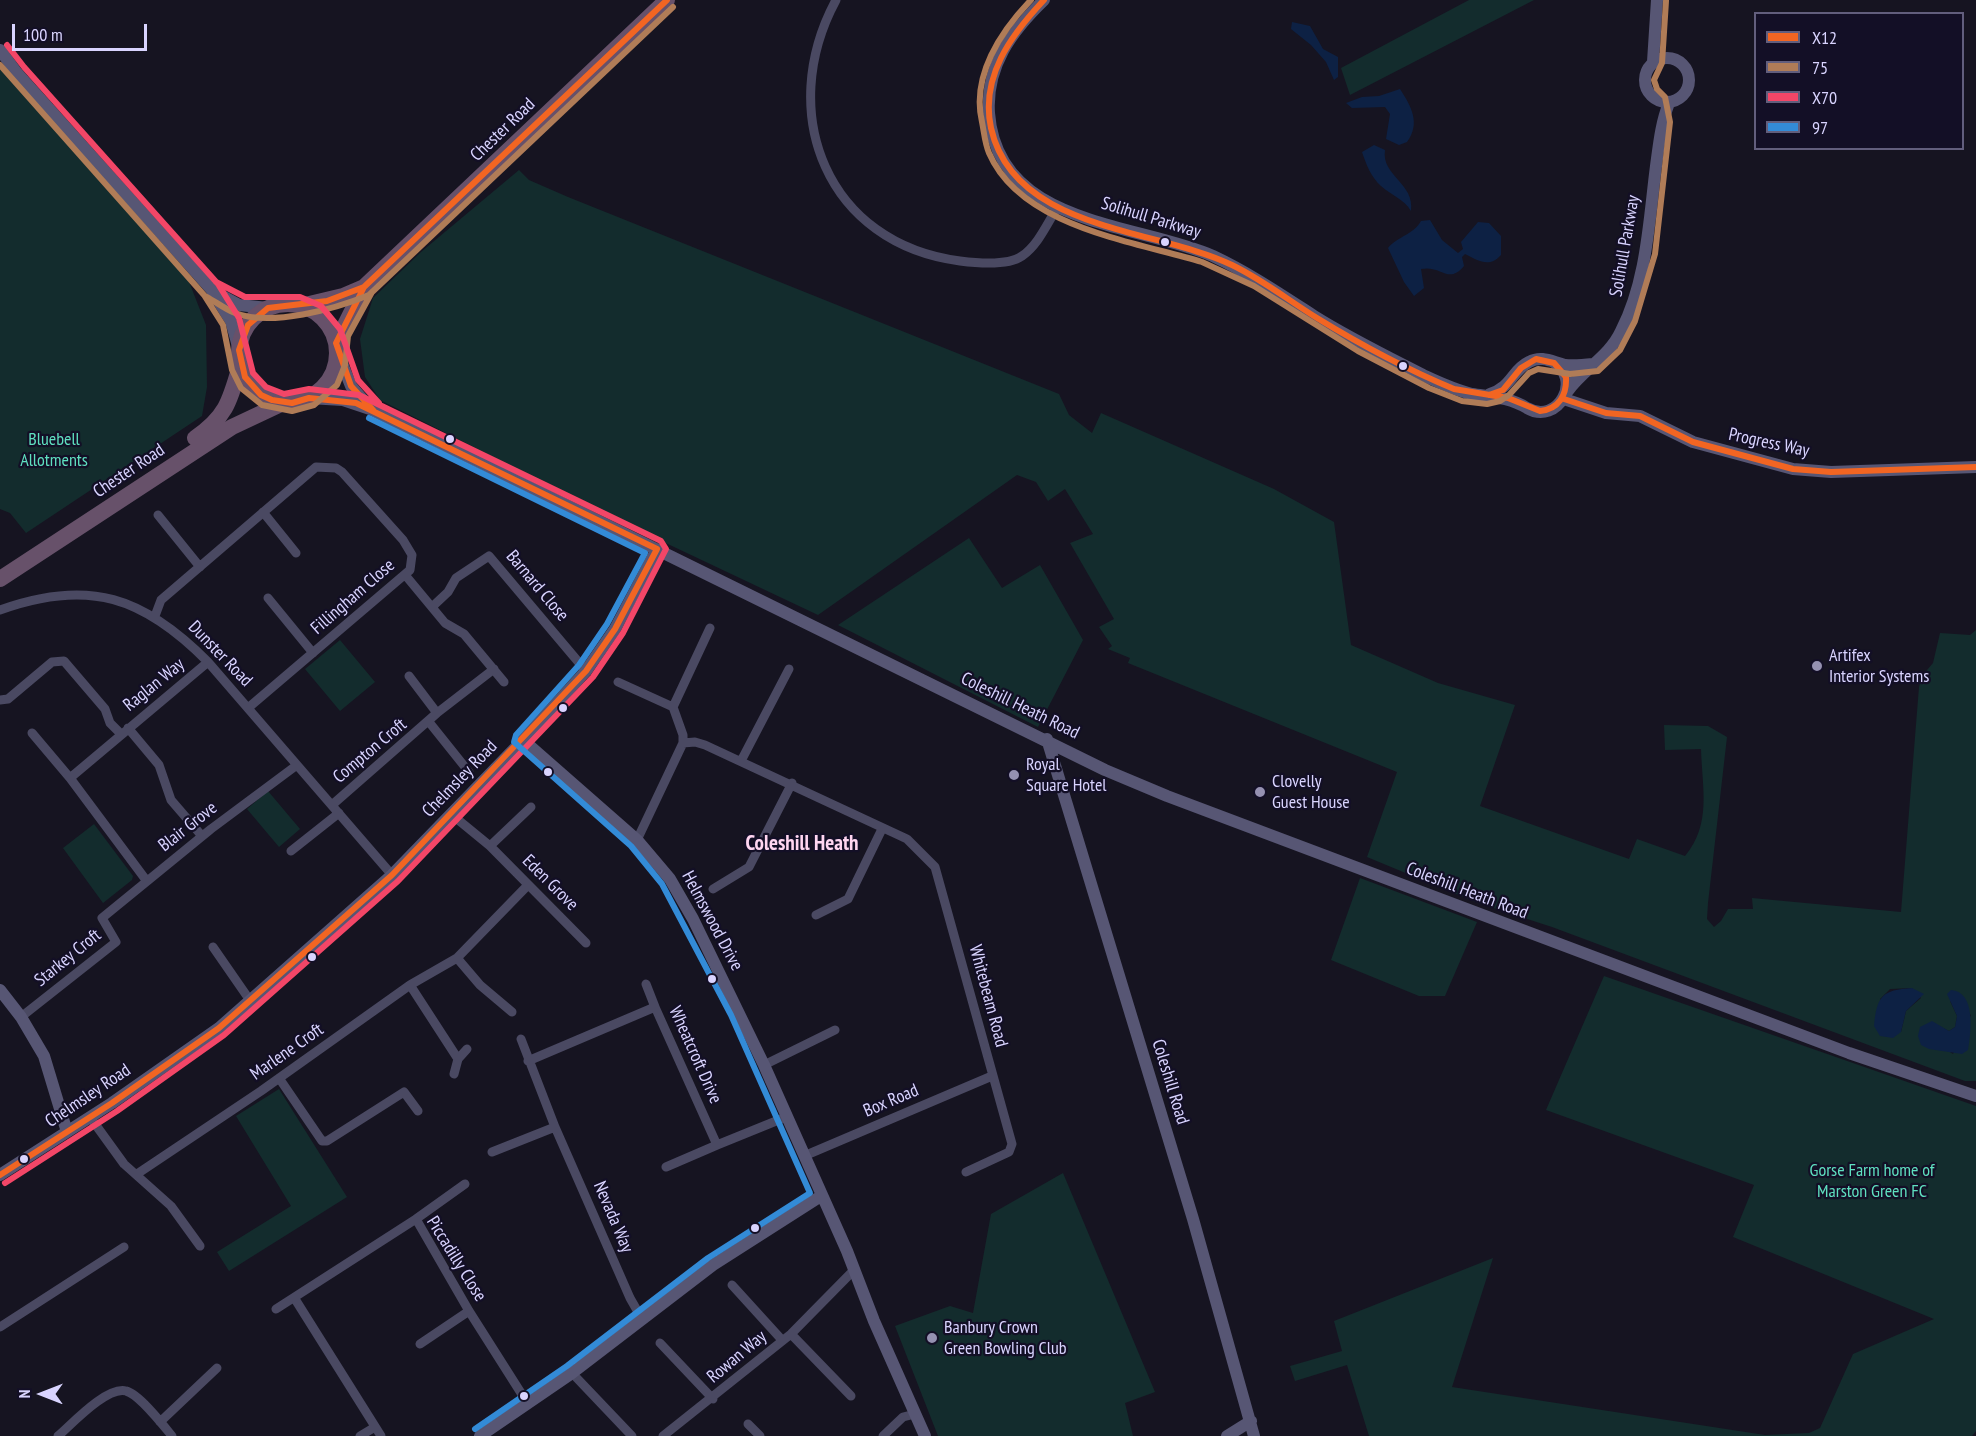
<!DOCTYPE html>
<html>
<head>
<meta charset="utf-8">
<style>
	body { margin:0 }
	#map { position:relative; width:1976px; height:1436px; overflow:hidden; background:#161421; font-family:"PT Sans Narrow",sans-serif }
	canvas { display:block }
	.legend { position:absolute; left:1754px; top:12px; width:210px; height:138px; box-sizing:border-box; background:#130f26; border:2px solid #625e7d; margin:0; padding:8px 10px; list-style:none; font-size:18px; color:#d9d4ff }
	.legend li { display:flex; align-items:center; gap:12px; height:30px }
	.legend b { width:30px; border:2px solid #625e7d }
	.north { position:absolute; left:12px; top:1364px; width:60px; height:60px; -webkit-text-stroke:4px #130f26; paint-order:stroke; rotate:270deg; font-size:16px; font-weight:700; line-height:24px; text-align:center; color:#d9d4ff }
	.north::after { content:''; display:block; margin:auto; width:21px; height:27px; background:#d9d4ff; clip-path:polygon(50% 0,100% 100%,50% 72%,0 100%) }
	.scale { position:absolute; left:12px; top:24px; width:135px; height:27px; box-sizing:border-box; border:3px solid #d9d4ff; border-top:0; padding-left:8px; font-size:18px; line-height:21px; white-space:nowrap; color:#d9d4ff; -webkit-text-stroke:4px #130f26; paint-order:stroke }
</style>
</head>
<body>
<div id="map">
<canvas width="1976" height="1436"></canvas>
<ul class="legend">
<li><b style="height:8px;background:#f26522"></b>X12</li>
<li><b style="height:8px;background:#b07c57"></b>75</li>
<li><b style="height:8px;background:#f34667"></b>X70</li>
<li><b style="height:8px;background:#338bd7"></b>97</li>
</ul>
<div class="north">N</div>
<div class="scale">100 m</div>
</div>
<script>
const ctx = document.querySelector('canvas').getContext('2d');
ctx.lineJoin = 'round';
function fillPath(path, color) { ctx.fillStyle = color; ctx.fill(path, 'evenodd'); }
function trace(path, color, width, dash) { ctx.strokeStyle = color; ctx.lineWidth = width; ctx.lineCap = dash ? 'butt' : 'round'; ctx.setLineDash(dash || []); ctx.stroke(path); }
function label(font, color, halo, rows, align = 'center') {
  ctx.font = font + ' "PT Sans Narrow",sans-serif'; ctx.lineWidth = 4.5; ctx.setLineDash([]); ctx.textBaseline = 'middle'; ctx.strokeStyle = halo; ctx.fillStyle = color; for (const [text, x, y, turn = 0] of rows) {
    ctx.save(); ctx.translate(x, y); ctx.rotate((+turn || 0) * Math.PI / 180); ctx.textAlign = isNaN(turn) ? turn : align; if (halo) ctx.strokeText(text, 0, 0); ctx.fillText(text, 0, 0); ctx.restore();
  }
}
fillPath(new Path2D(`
	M1469 0H1534L1350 95 1341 68Z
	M0 64 184 269 206 325 207 387 202 416 26 533 10 513 0 509Z
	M519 170 529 180 568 197 1059 394 1069 415 1092 433 1101 413 1274 489 1334 522 1351 645 1438 683 1515 705 1480 806 1629 859 1637 839 1685 856C1712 824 1702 788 1701 749L1665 750 1664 725 1708 726 1727 737 1708 903 1707 919 1714 927 1721 921 1728 909H1753L1752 898 1901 912 1919 687 1922 676 1933 663 1940 633 1970 635 1976 630V1081H1965L1552 927 1478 903 1367 857 1397 772 1128 663 1130 658 1108 649 1112 646 1099 627 1114 619 1070 543 1093 534 1065 489 1048 501 1036 482 1017 475 818 615 653 537 380 400 365 377 360 339 373 298 421 252ZM1912 988 1921 998 1906 1011 1901 1032 1880 999 1890 989ZM1950 1001 1971 1015 1953 1054 1947 1050 1939 1026 1949 1031 1955 1027 1957 1016Z
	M969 538 1002 588 1040 565 1083 640 1038 727 838 625Z
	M340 640 375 682 340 711 305 669Z
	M268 791 300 829 279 847 247 809Z
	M94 824 133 876 132 880 103 903 63 848Z
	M1360 878 1477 922 1445 996H1419L1331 960Z
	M1604 976 1976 1106V1431L1972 1436H1369L1347 1365 1295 1381 1290 1366 1342 1351 1334 1321 1493 1258 1452 1387 1765 1435 1809 1433 1820 1428 1853 1354 1934 1319 1733 1237 1754 1185 1546 1110Z
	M279 1089 347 1197 229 1271 217 1252 291 1206 236 1116Z
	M1063 1173 1155 1392 1125 1403 1133 1436H938L895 1326 950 1306 973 1313 991 1214Z`), '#132c2d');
fillPath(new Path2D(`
	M1292 22 1310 26 1323 49 1338 57V77L1334 80 1326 62 1311 45 1291 29Z
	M1400 89C1411 106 1421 123 1407 142L1399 145 1386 139 1390 114 1385 107 1352 108 1346 103 1362 97 1379 96Z
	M1374 145 1385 150C1381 176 1415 183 1411 211 1404 199 1391 195 1381 186 1371 177 1366 164 1362 152Z
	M1430 220 1442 240 1458 253 1463 249 1461 242 1478 222 1489 223 1501 236V255C1489 268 1479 261 1465 254L1462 257 1464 266C1448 285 1442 265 1421 269L1424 288 1414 296 1404 282 1388 248C1398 236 1413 235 1421 221Z
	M1912 988 1924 994 1906 1011 1901 1032 1893 1038 1880 1036 1874 1026C1877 996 1882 990 1912 988Z
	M1951 990C1976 992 1971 1031 1968 1050L1962 1054 1929 1049 1921 1045 1918 1036 1920 1027 1932 1021 1949 1031 1955 1027 1957 1016 1947 994Z`), '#0d2144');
trace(new Path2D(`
	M836 0C775 113 827 244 960 261 976 263 1008 266 1022 256 1038 245 1047 224 1057 208
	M263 512 296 553
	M158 515 200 567
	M406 576 445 623 464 634 504 682
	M268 598 313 653
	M432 607 448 592 456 578 489 556 586 671
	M0 610C89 578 144 597 208 662L392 875
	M155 616 161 600 316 467 336 468 342 472 403 540 412 555 410 570 248 708
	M409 676 437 713
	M618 682 673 707 683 735V743L695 742 705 745 907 839 935 867 1012 1144 1009 1152 966 1172
	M0 700 8 699 52 662 64 661 105 709 110 723 121 734
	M673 707 710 628
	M429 722 469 772
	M128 728 159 765 171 800 202 836
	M32 733 70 778
	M741 761 789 669
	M332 805 437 713 494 669
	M451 814 490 846 586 943
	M637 840 683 743
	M490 846 531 807
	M291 851 339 813
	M146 880 70 778 208 662
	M713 889 749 867 792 783
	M816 915 848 899 882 829
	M213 947 249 999
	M457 958 480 985 512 1012
	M646 984 655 1007
	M410 985 458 1059
	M21 1017 116 942 102 918 211 829 297 765
	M521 1039 555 1127 630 1298 642 1319
	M528 1061 655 1007 717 1145 786 1117
	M764 1065 835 1030
	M454 1074 458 1059 467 1049
	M279 1078 322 1141H327L404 1092 418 1111
	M90 1117 124 1164 171 1206 200 1246
	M492 1152 555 1127
	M804 1156 992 1076
	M666 1167 717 1145
	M137 1174 261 1091 410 985 457 958 528 885
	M416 1219 465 1184
	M732 1285 782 1340
	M295 1299 381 1436
	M276 1309 416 1219 469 1311 528 1404
	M0 1327 124 1247
	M791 1334 851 1396
	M660 1343 713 1399
	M420 1344 469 1311
	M572 1373 632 1436
	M160 1422 217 1368
	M748 1424 760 1436
	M58 1436C72 1424 107 1386 126 1391 139 1394 163 1425 172 1436
	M360 1436 375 1427
	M663 1436 791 1334 854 1270
	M883 1436 903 1417 915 1414`), '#4a4962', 9);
trace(new Path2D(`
	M1044 0C1011 32 986 66 989 113 997 226 1134 222 1213 256 1249 273 1280 294 1314 316 1349 338 1388 357 1425 376 1440 383 1455 390 1472 394 1492 397 1509 397 1527 408 1558 426 1584 378 1552 361
	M0 50 17 73 211 289 231 321 239 350
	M1645 80a22 22 0 1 1 44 0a22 22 0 1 1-44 0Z
	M1653 62 1657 0
	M217 293 239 305 268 308
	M337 351 351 386 369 407
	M1567 392C1583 369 1609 357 1621 331 1647 281 1649 220 1656 166 1659 144 1661 123 1669 103
	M1490 394C1512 387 1512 370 1529 362 1542 355 1552 362 1565 365 1574 366 1584 365 1593 364
	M309 398 343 400 373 410 1105 770 1167 796 1849 1053 1976 1096
	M1564 399 1606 413 1640 416 1693 442 1793 469 1831 472 1976 467
	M1047 739 1193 1219 1254 1436
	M523 740 637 840 670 879 693 919 764 1065 847 1251 874 1321 925 1436
	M0 990 21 1017 44 1056 67 1132
	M0 1175 112 1103 219 1028 392 875 523 740 586 671 615 629 657 549
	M480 1436 572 1373 713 1265 821 1196
	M1227 1436 1251 1421`), '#575674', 12);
trace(new Path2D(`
	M239 353a49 49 0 1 1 98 0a49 49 0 1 1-98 0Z
	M301 306 343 296 364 287 667 0
	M336 343 364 287
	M195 438C226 417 230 401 240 366
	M0 579 232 427 283 403`), '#67516a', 16);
trace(new Path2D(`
	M1044 0C1011 35 980 77 991 128 1014 231 1156 228 1232 265 1263 280 1288 300 1317 318 1361 345 1406 369 1454 389L1508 398 1540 411C1559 409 1567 395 1566 377L1554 363 1536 359 1521 368 1503 390 1489 395
	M364 287 336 343 351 386 373 410
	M1564 399 1606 413 1640 416 1693 442 1793 469 1831 472 1976 467
	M0 1175 112 1103 219 1028 392 875 586 671 615 629 657 549 356 403 309 398 292 403 272 400 261 395 245 377 239 350 248 325 268 308 327 301 364 287 667 0`), '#f26522', 6);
trace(new Path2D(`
	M1031 0C1001 31 971 76 982 122 984 132 985 144 989 153 1021 227 1133 241 1202 262L1254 286 1358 351 1429 388 1462 401 1487 404 1500 401 1509 395 1529 373 1538 369 1570 374 1598 371 1620 350 1635 321 1655 254 1670 122 1665 97 1657 89 1654 80 1662 63 1666 1
	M0 65 204 295 223 325 232 370 241 388 262 405 292 411 314 405 337 385 345 365 348 336 372 292
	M207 297C216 302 225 309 235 313 271 327 335 309 369 295L673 7`), '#b07c57', 6);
trace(new Path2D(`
	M216 282 245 297H300L321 306 340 329 358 380 379 403
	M5 1183 117 1111 224 1035 398 881 593 677 623 633 666 549 661 541 359 395 309 389 284 394 266 387 253 373 239 318 218 284 24 67 7 45`), '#f34667', 6);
trace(new Path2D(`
	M369 418 645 553 607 624 579 665 516 735 514 742 631 846 662 884 731 1015 810 1193 708 1258 567 1366 475 1429`), '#338bd7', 6);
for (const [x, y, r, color] of [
	[1165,242,5,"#d9d4ff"],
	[1403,366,5,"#d9d4ff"],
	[450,439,5,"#d9d4ff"],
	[1817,666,6,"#9591b1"],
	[563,708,5,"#d9d4ff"],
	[548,772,5,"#d9d4ff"],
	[1014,775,6,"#9591b1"],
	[1260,792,6,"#9591b1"],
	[312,957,5,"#d9d4ff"],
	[712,979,5,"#d9d4ff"],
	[24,1159,5,"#d9d4ff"],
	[755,1228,5,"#d9d4ff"],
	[932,1338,6,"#9591b1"],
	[524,1396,5,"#d9d4ff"]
]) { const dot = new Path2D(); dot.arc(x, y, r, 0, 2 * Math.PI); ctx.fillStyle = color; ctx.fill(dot); trace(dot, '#130f26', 2); }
label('18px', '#d9d4ff', '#130f26', [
	["Chester Road",503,130,-44],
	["Solihull Parkway",1151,218,17],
	["Solihull Parkway",1625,246,-80],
	["Progress Way",1769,443,12],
	["Chester Road",129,471,-34],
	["Barnard Close",537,586,50],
	["Fillingham Close",353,597,-41],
	["Dunster Road",220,654,46],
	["Raglan Way",154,685,-39],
	["Coleshill Heath Road",1020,706,26],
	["Compton Croft",370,751,-40],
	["Chelmsley Road",460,779,-46],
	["Blair Grove",188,827,-38],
	["Eden Grove",550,883,45],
	["Coleshill Heath Road",1467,891,21],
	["Helmswood Drive",712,921,62],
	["Starkey Croft",68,958,-39],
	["Whitebeam Road",988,996,75],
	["Marlene Croft",287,1052,-35],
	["Wheatcroft Drive",695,1055,66],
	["Coleshill Road",1170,1082,73],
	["Chelmsley Road",88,1096,-34],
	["Box Road",891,1101,-23],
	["Nevada Way",613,1217,67],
	["Piccadilly Close",456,1259,58],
	["Rowan Way",737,1357,-40]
]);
label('18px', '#5fe0c0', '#130f26', [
	["Bluebell",54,440],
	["Allotments",54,461],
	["Gorse Farm home of",1872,1171],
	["Marston Green FC",1872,1192]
]);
label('18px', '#d9d4ff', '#130f26', [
	["Artifex",1829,656],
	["Interior Systems",1829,677],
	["Royal",1026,765],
	["Square Hotel",1026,786],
	["Clovelly",1272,782],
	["Guest House",1272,803],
	["Banbury Crown",944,1328],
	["Green Bowling Club",944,1349]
], 'left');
label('bold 21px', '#ffd6f0', '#130f26', [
	["Coleshill Heath",802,844]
]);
</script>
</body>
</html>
